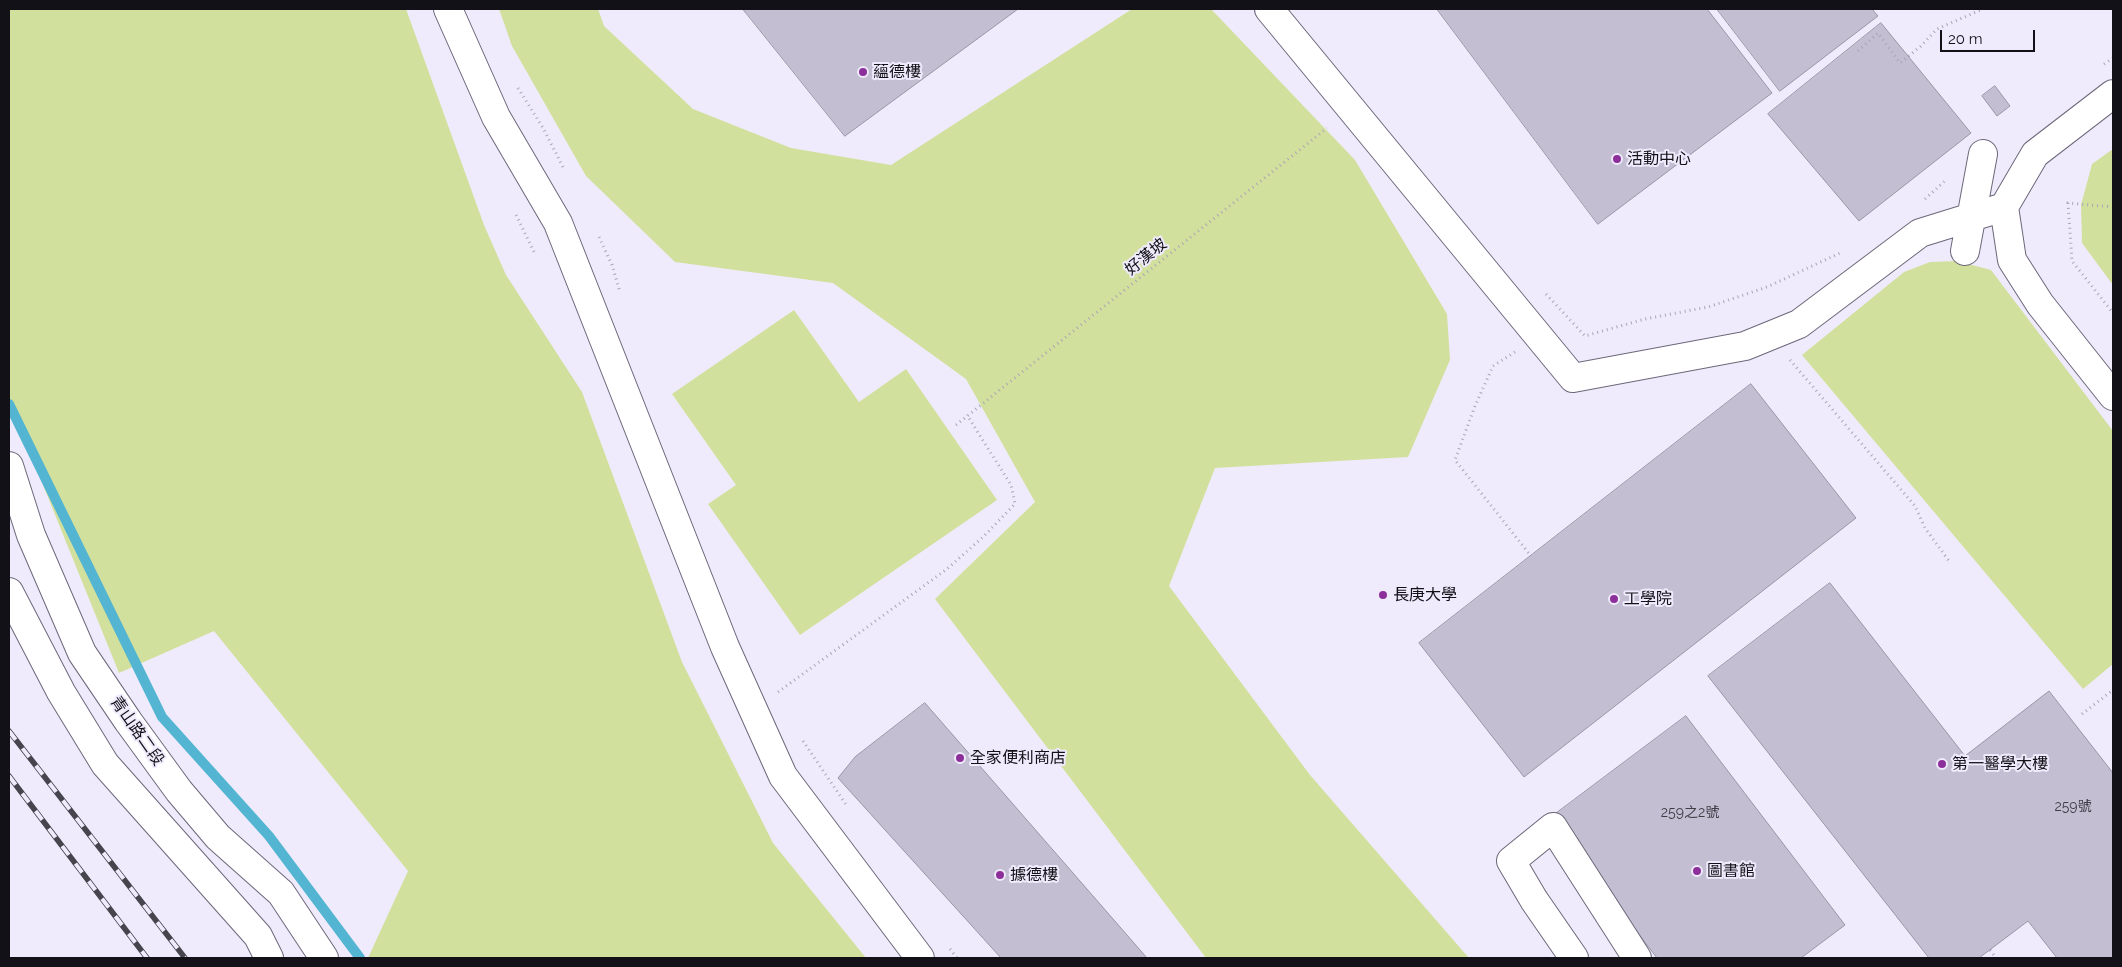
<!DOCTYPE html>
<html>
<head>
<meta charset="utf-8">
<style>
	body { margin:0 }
	#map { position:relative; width:2122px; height:967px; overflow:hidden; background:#efebfc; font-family:Raleway,sans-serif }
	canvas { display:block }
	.frame { position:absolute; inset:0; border:10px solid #131118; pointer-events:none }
	.scale { position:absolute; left:1940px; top:30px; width:95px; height:22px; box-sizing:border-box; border:2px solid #131118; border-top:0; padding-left:6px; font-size:15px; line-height:18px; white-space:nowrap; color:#131118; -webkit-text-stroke:4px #efebfc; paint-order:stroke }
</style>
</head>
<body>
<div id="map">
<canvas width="2122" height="967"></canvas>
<div class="frame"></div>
<div class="scale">20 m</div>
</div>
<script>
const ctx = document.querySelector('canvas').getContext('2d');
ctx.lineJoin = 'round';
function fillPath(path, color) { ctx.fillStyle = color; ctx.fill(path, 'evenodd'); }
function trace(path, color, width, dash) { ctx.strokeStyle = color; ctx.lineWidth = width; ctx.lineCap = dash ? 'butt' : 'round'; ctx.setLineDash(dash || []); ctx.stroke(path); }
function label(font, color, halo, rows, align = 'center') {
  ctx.font = font + ' Raleway,"Noto Sans TC",sans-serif'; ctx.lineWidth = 4; ctx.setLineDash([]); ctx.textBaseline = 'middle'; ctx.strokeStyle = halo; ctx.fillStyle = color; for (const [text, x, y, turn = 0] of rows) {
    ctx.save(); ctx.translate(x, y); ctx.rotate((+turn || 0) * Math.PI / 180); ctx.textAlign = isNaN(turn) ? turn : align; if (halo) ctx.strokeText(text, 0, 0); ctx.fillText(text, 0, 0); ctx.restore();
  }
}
fillPath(new Path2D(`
	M9 9H406L484 225 506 275 582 392 682 662 773 843 866 958H368L408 871 214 631 119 673 9 401Z
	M499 9H598L604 26 693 109 791 148 891 165 1132 9H1211L1355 160 1447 314 1450 360 1408 457 1215 468 1169 586 1310 775 1469 958H1206L935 599 1035 502 966 379 833 283 675 262 586 176 512 46Z
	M2113 149V285L2082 243 2081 205 2092 164Z
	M1957 261 1991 270 2113 431V664L2083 689 1802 355 1904 272 1930 262Z
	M794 310 859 402 906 369 997 500 800 635 708 504 736 485 672 394Z`), '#d2e09d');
trace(new Path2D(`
	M9 404 162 717 269 836 360 958`), '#53b5d1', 10);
const building = new Path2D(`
	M743 9H1018L845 136Z
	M1437 9H1707L1772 93 1598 224Z
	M1717 9H1872L1878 16 1780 91Z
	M1881 23 1971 133 1859 221 1768 114Z
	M1995 86 2010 106 1997 116 1982 96Z
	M1751 384 1856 518 1524 777 1419 643Z
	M1830 583 1965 756 2049 691 2113 773V958H2057L2028 921 1979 958H1929L1708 676Z
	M925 703 1147 958H1001L838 778 855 757Z
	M1686 716 1845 925 1801 958H1657L1550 818Z`);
fillPath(building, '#c3bed2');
trace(building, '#9995a8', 1);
const minor = new Path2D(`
	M448 9 496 117 558 223 725 647 783 776 920 958
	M1269 9 1573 378 1745 346 1799 324 1920 233 2004 207
	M2113 94 2035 154 2004 207 2012 260 2040 304 2113 396
	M1965 251 1983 154
	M9 466 31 535 82 653 128 721 179 791 218 837 281 893 324 958
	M9 592 61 692 105 764 258 936 269 958
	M1574 958 1534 900 1511 861 1553 827 1637 958`);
trace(minor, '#6c687a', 30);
trace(new Path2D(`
	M1858 51 1878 33 1900 63 1921 46 1937 29 1983 9
	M2104 64 2113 58
	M518 88 543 128 563 167
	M1925 199 1946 180
	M2113 207 2068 203 2072 261 2113 313
	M516 215 534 252
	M599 237 612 265 620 292
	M1546 294 1585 336 1645 319 1708 307 1767 287 1840 253
	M1515 352 1493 366 1475 406 1455 460 1531 556
	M1790 360 1915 506 1925 528 1949 561
	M956 425 1327 128
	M778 692 947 569 983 537 1015 504 1011 485 967 415
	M2082 714 2113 690
	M803 741 847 806
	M950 949 957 958
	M1990 950 1996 958`), '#a9a6b4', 3, [1, 4]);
trace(minor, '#fff', 28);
const rail = new Path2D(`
	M9 731 185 958
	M9 776 147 958`);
trace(rail, '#46444d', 5.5);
trace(rail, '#efebfc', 4, [11]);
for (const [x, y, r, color] of [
	[863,72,5,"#8c2f9a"],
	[1617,159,5,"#8c2f9a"],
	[1383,595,5,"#8c2f9a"],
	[1614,599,5,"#8c2f9a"],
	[960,758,5,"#8c2f9a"],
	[1942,764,5,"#8c2f9a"],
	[1697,871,5,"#8c2f9a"],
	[1000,875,5,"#8c2f9a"]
]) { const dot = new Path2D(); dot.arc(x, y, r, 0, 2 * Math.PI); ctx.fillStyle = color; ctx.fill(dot); trace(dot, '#efebfc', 2); }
label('14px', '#3f3c46', null, [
	["259號",2073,807],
	["259之2號",1690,813]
]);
label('16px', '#131118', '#efebfc', [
	["蘊德樓",873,72],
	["活動中心",1627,159],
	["長庚大學",1393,595],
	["工學院",1624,599],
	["全家便利商店",970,758],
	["第一醫學大樓",1952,764],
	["圖書館",1707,871],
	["據德樓",1010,875]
], 'left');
label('16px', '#131118', '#efebfc', [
	["好漢坡",1146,257,-39],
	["青山路二段",137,731,55]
]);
</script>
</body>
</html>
